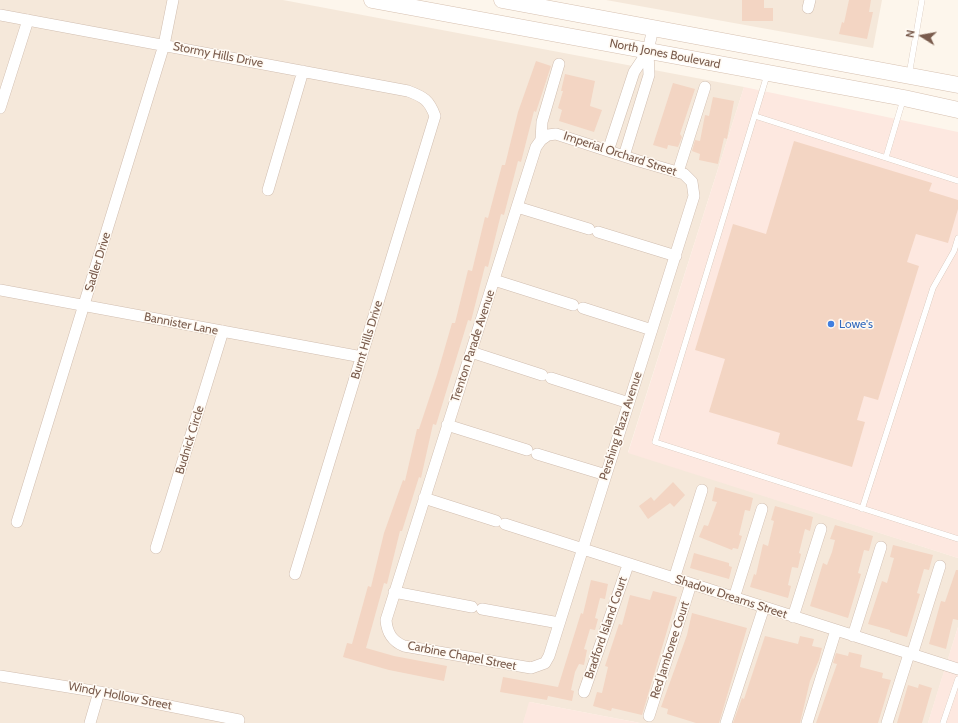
<!DOCTYPE html>
<html>
<head>
<meta charset="utf-8">
<style>
	body { margin:0 }
	#map { position:relative; width:958px; height:723px; overflow:hidden; background:#fdf6ec; font-family:Cabin,sans-serif }
	canvas { display:block }
	.north { position:absolute; left:902px; top:16px; width:40px; height:40px; -webkit-text-stroke:3px #fffaf3; paint-order:stroke; rotate:281deg; font-size:11px; font-weight:700; line-height:16px; text-align:center; color:#7a5c4d }
	.north::after { content:''; display:block; margin:auto; width:14px; height:18px; background:#7a5c4d; clip-path:polygon(50% 0,100% 100%,50% 72%,0 100%) }
</style>
</head>
<body>
<div id="map">
<canvas width="958" height="723"></canvas>
<div class="north">N</div>
</div>
<script>
const ctx = document.querySelector('canvas').getContext('2d');
ctx.lineJoin = 'round';
function fillPath(path, color) { ctx.fillStyle = color; ctx.fill(path, 'evenodd'); }
function trace(path, color, width, dash) { ctx.strokeStyle = color; ctx.lineWidth = width; ctx.lineCap = dash ? 'butt' : 'round'; ctx.setLineDash(dash || []); ctx.stroke(path); }
function label(font, color, halo, rows, align = 'center') {
  ctx.font = font + ' Cabin,sans-serif'; ctx.lineWidth = 3; ctx.setLineDash([]); ctx.textBaseline = 'middle'; ctx.strokeStyle = halo; ctx.fillStyle = color; for (const [text, x, y, turn = 0] of rows) {
    ctx.save(); ctx.translate(x, y); ctx.rotate((+turn || 0) * Math.PI / 180); ctx.textAlign = isNaN(turn) ? turn : align; if (halo) ctx.strokeText(text, 0, 0); ctx.fillText(text, 0, 0); ctx.restore();
  }
}
fillPath(new Path2D(`
	M0 0H283L744 87 628 452 958 558V627L928 723H640L530 702 523 723H0Z
	M606 0H882L873 48Z`), '#f5e8da');
fillPath(new Path2D(`
	M744 87 958 132V558L628 453Z
	M958 627V723H928L939 687Z
	M529 702H530L640 723H523Z`), '#fde8e0');
fillPath(new Path2D(`
	M742 0H764V8H773V21H742Z
	M849 0H871L869 12H873L867 39 839 34 842 22 844 23Z
	M536 61 551 66 536 112 534 111 521 162 518 161 504 215 501 214 488 267 485 266 471 321 468 320 436 425 433 424 421 478 419 477 402 531H400L387 584 384 583 366 648 394 656 447 666 444 681 389 670 343 657 347 643 352 644 368 586 371 587 384 533 403 480 405 481 417 429H419L437 375 452 323H455L468 270 472 271 485 217 488 218 502 165H505L518 112Z
	M565 74 595 81 590 106 602 110 594 132 559 121 562 110 558 108 563 91H561Z
	M673 83 695 89 680 134 682 137 678 147 668 145 667 149 653 145Z
	M713 97 734 101 727 139 724 138 718 164 699 160 700 154 692 151 695 140 700 141 705 115 709 116Z
	M794 141 932 183 929 191 958 200V209L948 243 916 234 907 262 919 266 878 400 864 396 857 420 865 422 852 467 777 444 780 433 709 412 725 359 695 350 733 224 766 234Z
	M673 482 685 495 674 507 670 503 648 519 639 506 651 497 654 501Z
	M715 487 753 498 750 511 745 510 739 535 742 536 738 549 733 548 732 550 699 537 704 525 708 526 717 502 712 501Z
	M775 506 813 517 810 531 805 529 799 553 801 554 798 568 792 567 788 585 791 586 788 598 750 587 754 574 756 575 763 544 768 546 774 521 771 520Z
	M835 525 873 536 869 551 864 550 858 573 861 574 848 618 810 606 823 563 827 565 832 552 835 540 830 539Z
	M893 545 933 555 929 570 924 569 917 593 920 594 907 637 890 632V630L868 624 882 581 887 583 894 558 890 557Z
	M694 553 729 563V566L732 567 729 579 690 568Z
	M956 570H958V620L953 619 946 649 929 644 941 601 945 602Z
	M591 580 608 584 605 599 600 598 595 618 598 619 595 630 590 629 584 649 587 650 584 665 579 664 575 672 571 690 574 691 572 701 548 696 547 700 500 692 503 677 558 687 581 613 583 614Z
	M653 591 677 597 642 715 612 708 611 711 593 706 597 692 602 693 608 667 605 666 619 624 622 625 630 595 650 600Z
	M692 613 747 628 719 723H696L667 714 668 709 661 707 687 635Z
	M765 636 798 644 800 636 814 639 812 646 822 648 819 660 810 681 800 723H733L742 698 744 699Z
	M849 652 862 655 860 667 883 673 882 678 891 680 878 723H816L837 664 833 663 836 653 848 656Z
	M919 684 932 688 922 723H897L908 685 918 688Z`), '#f3d5c3');
const lane = new Path2D(`
	M767 75 655 442 958 539
	M909 75 922 0
	M755 116 958 181
	M886 157 903 100
	M862 509 933 288 954 251 958 238
	M943 723 958 679`);
const street = new Path2D(`
	M808 8 810 0
	M0 15 408 91C424 97 429 100 435 116L295 574
	M0 108 28 20
	M541 140 548 135 556 134 639 161 684 174 692 182 694 196 549 656 545 663 531 668 404 646C392 641 387 633 386 620L536 147 541 140 542 122 559 64
	M608 151 634 72 648 51
	M624 156 649 75 648 51 653 28
	M678 172 705 87
	M268 190 303 71
	M517 207 589 229
	M598 232 676 256
	M494 280 573 305
	M0 290 362 357
	M583 308 652 330
	M471 352 542 375
	M551 378 629 403
	M447 425 527 450
	M537 454 606 475
	M424 498 496 521
	M17 522 164 45 173 0
	M505 524 958 669
	M156 548 223 331
	M674 579 702 490
	M394 592 472 607
	M734 598 762 509
	M482 609 559 623
	M793 617 821 529
	M853 636 881 547
	M912 655 940 566
	M0 676 99 692 239 720 238 723
	M584 692 628 565
	M649 716 691 584
	M90 723 99 692
	M726 723 764 607
	M807 723 836 630
	M887 723 909 654`);
const secondary = new Path2D(`
	M372 0 904 98 958 110
	M502 0 958 85`);
trace(lane, '#d1beb0', 6);
trace(street, '#d1beb0', 12);
trace(secondary, '#d6c0b0', 17);
trace(lane, '#fff', 5.5);
trace(street, '#fff', 11);
trace(secondary, '#fff', 16);
for (const [x, y, r, color] of [
	[831,324,4,"#3f7fe0"]
]) { const dot = new Path2D(); dot.arc(x, y, r, 0, 2 * Math.PI); ctx.fillStyle = color; ctx.fill(dot); trace(dot, '#fffaf3', 1.5); }
label('12px', '#7a5c4d', '#fffaf3', [
	["North Jones Boulevard",665,54,11],
	["Stormy Hills Drive",218,55,11],
	["Imperial Orchard Street",620,154,18],
	["Sadler Drive",98,262,-73],
	["Bannister Lane",181,324,11],
	["Burnt Hills Drive",367,340,-73],
	["Trenton Parade Avenue",473,346,-72],
	["Pershing Plaza Avenue",621,426,-72],
	["Budnick Circle",190,440,-73],
	["Shadow Dreams Street",731,597,18],
	["Bradford Island Court",606,628,-71],
	["Red Jamboree Court",670,650,-72],
	["Carbine Chapel Street",462,656,11],
	["Windy Hollow Street",120,696,11]
]);
label('12px', '#366cbe', '#fffaf3', [
	["Lowe's",839,324]
], 'left');
</script>
</body>
</html>
